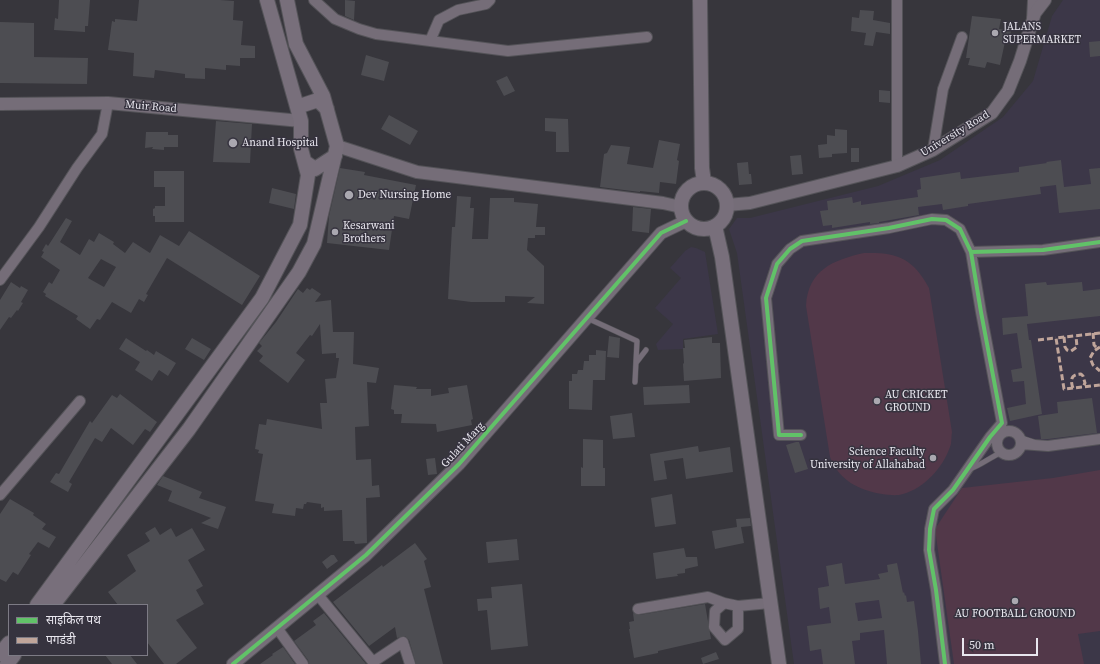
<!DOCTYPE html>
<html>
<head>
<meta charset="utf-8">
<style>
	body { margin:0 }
	#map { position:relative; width:1100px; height:664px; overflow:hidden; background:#37363c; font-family:"Source Serif 4","Noto Sans Devanagari",serif }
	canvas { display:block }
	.legend { position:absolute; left:8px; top:604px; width:140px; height:52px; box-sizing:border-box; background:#36333f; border:1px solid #7d7b85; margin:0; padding:5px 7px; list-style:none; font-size:12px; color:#e8e6ee }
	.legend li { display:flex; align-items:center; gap:8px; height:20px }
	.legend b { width:20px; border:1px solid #7d7b85 }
	.scale { position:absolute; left:962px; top:638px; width:76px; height:18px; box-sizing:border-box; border:2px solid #e8e6ee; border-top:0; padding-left:5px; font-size:12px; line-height:14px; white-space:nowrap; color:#e8e6ee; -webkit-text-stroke:3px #36333f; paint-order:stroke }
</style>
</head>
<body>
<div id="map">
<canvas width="1100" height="664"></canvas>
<ul class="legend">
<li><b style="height:5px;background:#61c268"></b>साइकिल पथ</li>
<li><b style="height:5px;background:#c0a59a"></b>पगडंडी</li>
</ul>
<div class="scale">50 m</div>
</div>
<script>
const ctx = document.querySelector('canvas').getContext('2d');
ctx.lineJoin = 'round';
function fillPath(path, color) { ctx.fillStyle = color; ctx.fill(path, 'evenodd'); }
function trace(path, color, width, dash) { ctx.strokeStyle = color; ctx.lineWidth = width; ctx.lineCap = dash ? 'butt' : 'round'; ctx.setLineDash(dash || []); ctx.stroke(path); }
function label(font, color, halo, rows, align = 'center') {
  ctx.font = font + ' "Source Serif 4",serif'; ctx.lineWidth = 3; ctx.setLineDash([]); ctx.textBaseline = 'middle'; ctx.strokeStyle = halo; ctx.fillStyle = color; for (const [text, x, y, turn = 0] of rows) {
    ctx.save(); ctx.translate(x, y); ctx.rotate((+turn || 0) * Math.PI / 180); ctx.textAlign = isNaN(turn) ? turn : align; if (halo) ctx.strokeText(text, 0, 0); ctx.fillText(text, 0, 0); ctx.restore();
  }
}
fillPath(new Path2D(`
	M1063 0H1100V664H794L737 253 729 229 737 218H750L878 186 940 160 1003 117 1033 81 1052 16Z
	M691 247 696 248 705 252 718 334 683 339V349L658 350 656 344 673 324 655 308 681 278 670 268 685 251Z`), '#3c3748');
fillPath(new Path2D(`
	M864 253C897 252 913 258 929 288L952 432C951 437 952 443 950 447 943 467 925 488 903 494 897 496 889 495 882 494 858 490 839 480 830 457L806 306C808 270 833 260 864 253Z
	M1100 470V631L1078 634 1084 664H954L935 529 962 488 1053 478Z`), '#523849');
fillPath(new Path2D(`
	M59 0H90L88 26H85V32L54 30 55 18 58 19Z
	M139 0H220L234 1 233 20 243 21 241 45 255 46V58H240V66L226 65V70L205 68V79L185 78V74L155 70 154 78 133 76 134 53 108 50 112 21 115 22V19L137 21Z
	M345 0 355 1 354 20 345 16Z
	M860 10 874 11 873 20 890 23V34L876 32 873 46 864 45 866 33 851 31 852 17 859 18Z
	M972 16 1001 19 999 29 1011 31 1009 42H1005L1000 65 987 62 985 68 968 65 970 58H966Z
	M0 22 34 23V57L88 58 87 84 0 83Z
	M1100 41V56L1090 57 1089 42Z
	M366 55 389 62 384 81 361 75Z
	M507 76 515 91 504 96 496 81Z
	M879 90 890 91V103L879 102Z
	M389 115 418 131 410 145 381 129Z
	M545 118 568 119 569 152H556V132L545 131Z
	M216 121 252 124 250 163 213 162Z
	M835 129 847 130V153L832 154V157L819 158 818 145 827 144V135L835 136Z
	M146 132H168V135H178V147H164V150L152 149 153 147 145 148Z
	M659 140 680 144 677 160 679 161 676 184 660 182 659 193 640 191V192L600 187 604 154 607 153 611 145 630 147 627 164 653 168Z
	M851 148H859V162H851Z
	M801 155 803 174 792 175 790 156Z
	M1061 160 1064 187 1091 184 1089 169 1100 168V209L1059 213 1056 185 1040 187 1041 194 968 204V206L943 210 942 204 918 207 919 215 879 222V223L870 224V222L832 228V225L823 226 820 211 828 210 827 201 852 197 853 203 861 201V205L918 197 917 190 921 189 920 178 960 172 961 179 1019 172V167L1047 163 1046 162Z
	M748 162 749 174H751L752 184 739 185 737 163Z
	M340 168 365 172 364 175 416 185 409 219 394 216 389 250 327 243 329 216Z
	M154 171H184V222H155V216H153V209L155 208V206H165V187H154Z
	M272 188 296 194 294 209 269 203Z
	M457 196 471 197 470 208H474L472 239H488L490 198H514V202L538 204 536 227H545V235H535V238H528L527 250 544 266V304L527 303 535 297 505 296V302H471L448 299 452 227H455Z
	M633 207 651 209 649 233 632 231Z
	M66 218 72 221 60 242 80 255 89 239 94 242 99 233 114 242 113 244 125 253 133 242 150 253 160 235 179 246 189 231 260 276 242 305 167 258 146 294 148 295 144 302 139 299 131 313 112 302 100 320 97 319 90 329 76 319 78 316 45 296 46 294 43 292 49 282 52 284 60 270 41 257 44 252 42 251 46 244 48 246ZM101 259 116 267 104 287 88 278Z
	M11 282 20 288 21 286 28 290 21 302 23 303 18 311 17 310 11 318 9 317 0 330V300Z
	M1046 282 1047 285 1082 282 1083 291 1100 289V316L1027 324 1029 340H1031L1042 414 1010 421 1007 408 1026 404 1024 381 1013 382 1011 370 1022 368 1017 333 1003 335 1002 318 1028 316 1025 284Z
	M307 288 310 290 312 288 321 294 315 302 331 300 333 332H354L353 364 379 368 376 383 367 382 369 426 355 427 356 460 371 459 372 486 379 485 380 497 366 498 367 543 355 544 354 541H343L342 510 324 511V507L321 508V504L307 502 306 504H304L303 509 296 508 295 516 272 513 274 504 255 501 263 454 258 453 259 450 255 449 259 424 266 425 267 419 322 429 320 403H327L325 379 336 378 339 358H336V353L322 354 320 324 312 336 310 335 296 353 305 360 288 383 259 361 263 356 257 351 262 346 259 343 276 322 298 289 303 293Z
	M609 336 620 338 619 358 607 357Z
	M712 337V343H720L721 378 684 381 683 364 684 363 683 348H685L684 340Z
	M126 338 146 351 147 350 154 355 156 351 176 363 168 376 159 370 152 381 135 370 140 362 119 349Z
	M192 338 211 349 204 360 185 349Z
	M596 350 606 351 605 380H593L592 410 569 409V381H572V374H577L578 370H583L584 361H589V355H596Z
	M394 385 417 387 416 389H431V396L449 393 448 388 467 385 473 419 471 420 472 425 437 432 436 424 401 423 402 414H394V410L391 409Z
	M689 385 690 403 644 405 643 387Z
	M120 394 157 422 150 432 145 429 133 445 111 428 102 442 95 438 69 482 72 484 68 492 50 482 56 473 59 474 90 421 92 423 112 395 117 398Z
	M1092 398 1097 433 1048 439H1041L1038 416 1058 413 1057 402Z
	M632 413 635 437 613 439 610 416Z
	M583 439 603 440V468H605V486H581V467L583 468Z
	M796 442H799L808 469 795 473 786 445Z
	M698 446 699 452 730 447 733 472 686 479 683 458 664 461 667 479 654 481 650 454Z
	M435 458 437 474 428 475 426 459Z
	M163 476 202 492 199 498 226 507 218 529 201 523 211 518 168 501 172 491 157 485Z
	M672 494 676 524 655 527 651 498Z
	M10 499 34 513 33 515 46 524 42 529 56 537 49 548 38 542 29 554 31 555 18 575 13 572 6 582 0 579V514Z
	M750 518 751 526 741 527 744 543 715 549 712 531 737 527 736 519Z
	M155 527 160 535 171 528 176 537 192 528 205 550 188 560 203 586 196 590 204 604 176 620 197 648 176 664H164L147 642V605H118L108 592 136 571 127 555 150 541 145 533Z
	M517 539 519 560 488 563 486 542Z
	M415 543 427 559 424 561 431 587 424 589 443 664H416L409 640 405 636 397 638 395 627 369 646 333 602 382 565 383 567Z
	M684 548 686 557H697L698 566 685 569V573L677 574 678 576 656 579 653 553Z
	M331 555H334L338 561 327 569 322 562Z
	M842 563 845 584 880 579 878 574 888 572 887 565 897 563 903 593 904 592 905 596 906 595 907 602 914 601 918 631 921 664H887L884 630 860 633V640L852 641 855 664H823L821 649 810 651 807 626 831 623 829 607 820 609 818 588 829 586 826 566ZM879 600 882 618 858 621 855 603Z
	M522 584 528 646 491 650 487 610 478 611 477 599 492 598 491 587Z
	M705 604 711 639 658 651V653L634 658 629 629H630L629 622 634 621 633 613 639 615Z
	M324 613 366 664H309L308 660 294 641 316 625 313 621Z
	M283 647 295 664H260L273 655 272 654Z
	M716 652 719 659 703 664 701 658Z
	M105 655H130L137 664H112Z`), '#4d4d52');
const service = new Path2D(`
	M587 318 637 341 635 382
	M636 363 646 350
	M1002 423 1006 431
	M1019 437 1034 442
	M970 469C981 465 991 457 1002 452`);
const minor = new Path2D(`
	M314 0 335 19 359 29 376 34 508 51 647 37
	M897 0V166
	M1032 20 1033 0
	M430 41 439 20 458 10 486 4 490 0
	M933 150 943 89 962 37
	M0 280 39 227 77 168 102 134 108 103
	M997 443a12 12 0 1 1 24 0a12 12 0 1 1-24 0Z
	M801 435H779L766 298 777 264 790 249 802 241 889 228 932 219 946 220 960 229 971 252 1043 250 1100 242
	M1021 444 1048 446 1100 439
	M0 495 80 401
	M318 595 373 662 403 642 410 664
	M724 603 715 611 714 627 725 640 738 629V606
	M638 609 708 597 724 603 738 606 770 603
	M277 628 303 664
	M945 664 936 590 929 550 930 529 934 509 953 490 990 437 1002 423 981 312 971 252`);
const tertiary = new Path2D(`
	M0 104 108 103 301 121
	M337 146 417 172 663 203 681 207
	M727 205 750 203 897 166 933 150 992 113 1008 91 1020 61 1035 13 1045 0
	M233 664 366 555 459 464 661 233 686 221`);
const secondary = new Path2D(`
	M700 0 702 168 704 182
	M297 107 318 100 327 109
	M305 162 315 169 335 156
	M681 206a23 23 0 1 1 46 0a23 23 0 1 1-46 0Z
	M715 226 722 257 779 664
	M37 605 262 298 300 225 308 175 301 149V121L267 0
	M53 605 189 429 299 272 314 244 337 146 323 96 296 44 287 0
	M0 654 9 643
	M7 664 14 655`);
trace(service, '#545358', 6);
trace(minor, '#545358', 12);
trace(tertiary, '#545358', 14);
trace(secondary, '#545358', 16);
trace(service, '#756d78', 5);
trace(minor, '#756d78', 10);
trace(tertiary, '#756d78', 12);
trace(secondary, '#786f7b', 14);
trace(new Path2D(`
	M1093 333 1094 345 1097 348
	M1100 333 1056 338 1064 389 1100 385
	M1064 337 1065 347 1067 350 1071 351 1077 347 1076 336
	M1038 340 1056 338
	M1100 347 1094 351 1090 358 1093 365 1100 371
	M1073 388C1070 380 1071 374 1081 374L1083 376 1085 383 1083 387`), '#c0a59a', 3, [6, 3]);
trace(new Path2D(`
	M801 435H779L766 298 777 264 790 249 802 241 889 228 932 219 946 220 960 229 971 252 1043 250 1100 242
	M233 664 366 555 459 464 661 233 686 221
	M945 664 936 590 929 550 930 529 934 509 953 490 990 437 1002 423 981 312 971 252`), '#61c268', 4);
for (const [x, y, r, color] of [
	[995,33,4,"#aaa8b0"],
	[233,143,5,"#aaa8b0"],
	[349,195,5,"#aaa8b0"],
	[335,232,4,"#aaa8b0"],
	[877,401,4,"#aaa8b0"],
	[933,458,4,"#aaa8b0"],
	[1015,601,4,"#aaa8b0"]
]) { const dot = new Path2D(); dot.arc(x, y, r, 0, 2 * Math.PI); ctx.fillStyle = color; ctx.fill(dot); trace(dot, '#36333f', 1.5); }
label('11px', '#e8e6ee', '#36333f', [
	["JALANS",1003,27],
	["SUPERMARKET",1003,40],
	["Anand Hospital",242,143],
	["Dev Nursing Home",358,195],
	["Kesarwani",343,226],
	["Brothers",343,239],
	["AU CRICKET",885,395],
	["GROUND",885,408],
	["Science Faculty",925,452,"right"],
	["University of Allahabad",925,465,"right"],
	["AU FOOTBALL GROUND",1015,614,"center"]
], 'left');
label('11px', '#e8e6ee', '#36333f', [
	["Muir Road",151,107,5],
	["University Road",955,134,-31],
	["Gulati Marg",463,445,-47]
]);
</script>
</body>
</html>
